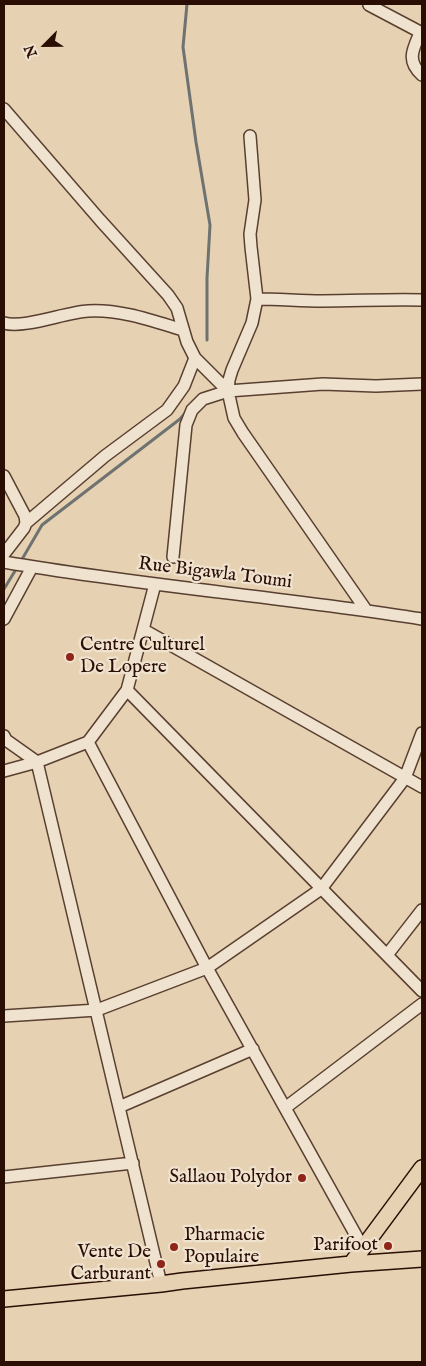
<!DOCTYPE html>
<html>
<head>
<meta charset="utf-8">
<style>
	body { margin:0 }
	#map { position:relative; width:426px; height:1366px; overflow:hidden; background:#e6d2b3; font-family:"IM FELL English",serif }
	canvas { display:block }
	.frame { position:absolute; inset:0; border:5px solid #2a0e04; pointer-events:none }
	.north { position:absolute; left:20px; top:20px; width:50px; height:50px; -webkit-text-stroke:4px #efe2ce; paint-order:stroke; rotate:247deg; font-size:14px; font-weight:700; line-height:20px; text-align:center; color:#2a0e04 }
	.north::after { content:''; display:block; margin:auto; width:18px; height:22px; background:#2a0e04; clip-path:polygon(50% 0,100% 100%,50% 72%,0 100%) }
</style>
</head>
<body>
<div id="map">
<canvas width="426" height="1366"></canvas>
<div class="frame"></div>
<div class="north">N</div>
</div>
<script>
const ctx = document.querySelector('canvas').getContext('2d');
ctx.lineJoin = 'round';
function trace(path, color, width, dash) { ctx.strokeStyle = color; ctx.lineWidth = width; ctx.lineCap = dash ? 'butt' : 'round'; ctx.setLineDash(dash || []); ctx.stroke(path); }
function label(font, color, halo, rows, align = 'center') {
  ctx.font = font + ' "IM FELL English",serif'; ctx.lineWidth = 4.5; ctx.setLineDash([]); ctx.textBaseline = 'middle'; ctx.strokeStyle = halo; ctx.fillStyle = color; for (const [text, x, y, turn = 0] of rows) {
    ctx.save(); ctx.translate(x, y); ctx.rotate((+turn || 0) * Math.PI / 180); ctx.textAlign = isNaN(turn) ? turn : align; if (halo) ctx.strokeText(text, 0, 0); ctx.fillText(text, 0, 0); ctx.restore();
  }
}
trace(new Path2D(`
	M187 4 183 47 196 142 210 225 207 278V340
	M21 561 42 525 180 419 187 411
	M4 589 18 566`), '#6e7270', 3);
const minor = new Path2D(`
	M369 5 422 33
	M420 33C413 49 406 61 422 75
	M4 109 100 220 168 295 177 308 187 342 195 358 228 391
	M250 136 255 200 250 234 251 247 257 299 252 323 232 370 229 380 228 391 234 418 243 433 366 610
	M257 299C279 299 301 301 322 301 356 301 389 299 422 300
	M4 323C24 329 66 312 88 311 120 309 153 321 183 330
	M4 476 25 516 26 523 24 528 4 554
	M26 523 105 456 167 410 184 386 195 358
	M173 557 186 425 192 410 203 399 228 391 323 384 376 386 422 384
	M4 562C143 586 283 597 422 619
	M4 619 32 567
	M144 630 422 787
	M127 690 422 991
	M4 736 6 740 37 762C79 936 120 1110 161 1284
	M88 742 207 968 363 1248
	M4 771 37 762 88 742 127 690 155 584
	M387 955 422 910
	M4 1016 97 1010 207 968 321 889 405 778 422 733
	M119 1107 253 1049
	M285 1108 422 1004
	M4 1177 133 1163`);
const major = new Path2D(`
	M351 1264 422 1168
	M4 1299 161 1284 182 1281 351 1264 422 1259`);
trace(minor, '#593f30', 14);
trace(major, '#2a0e04', 18);
trace(minor, '#efe2ce', 11);
trace(major, '#e6d2b3', 15);
for (const [x, y, r, color] of [
	[70,657,5,"#8f2418"],
	[302,1178,5,"#8f2418"],
	[388,1246,5,"#8f2418"],
	[174,1247,5,"#8f2418"],
	[161,1264,5,"#8f2418"]
]) { const dot = new Path2D(); dot.arc(x, y, r, 0, 2 * Math.PI); ctx.fillStyle = color; ctx.fill(dot); trace(dot, '#efe2ce', 2); }
label('19px', '#2a0e04', '#efe2ce', [
	["Rue Bigawla Toumi",215,574,7]
]);
label('19px', '#2a0e04', '#efe2ce', [
	["Centre Culturel",80,646,"left"],
	["De Lopere",80,668,"left"],
	["Sallaou Polydor",292,1178],
	["Pharmacie",184,1236,"left"],
	["Populaire",184,1258,"left"],
	["Parifoot",378,1246],
	["Vente De",151,1253],
	["Carburant",151,1275]
], 'right');
</script>
</body>
</html>
